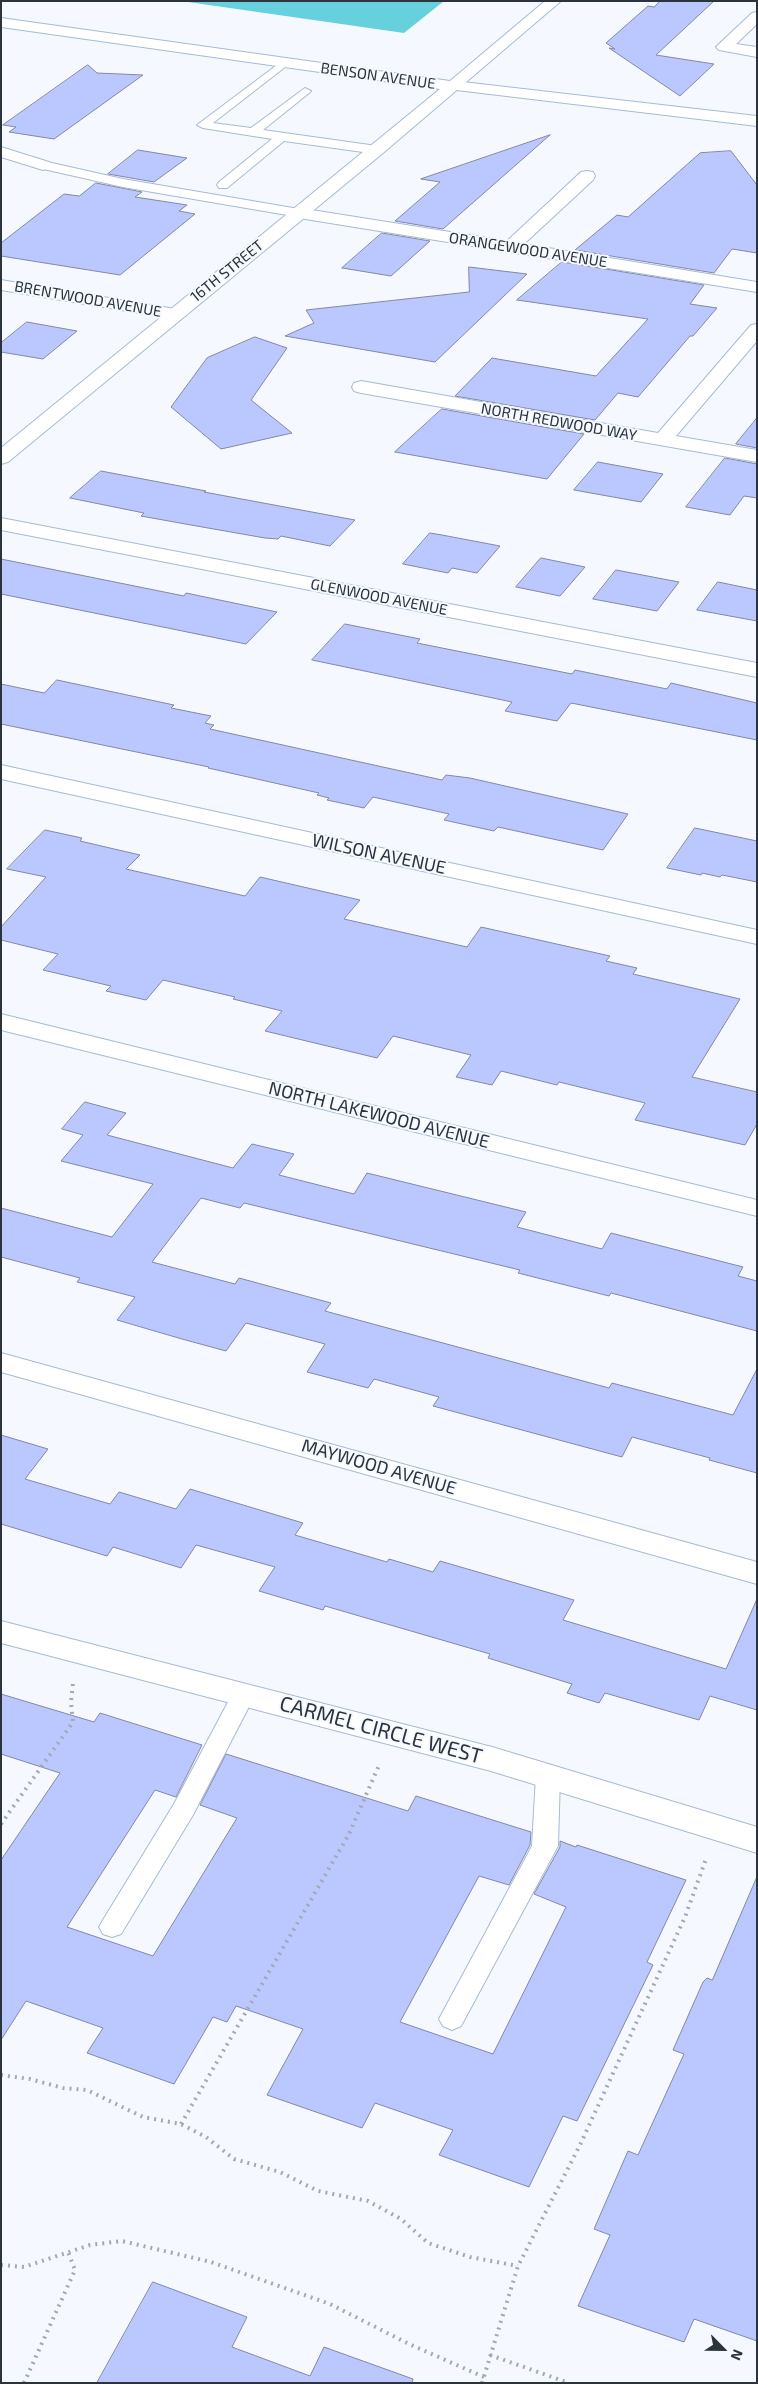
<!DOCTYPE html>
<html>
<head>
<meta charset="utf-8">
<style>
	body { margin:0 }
	#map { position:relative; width:758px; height:2384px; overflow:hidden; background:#f5f9ff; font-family:"Exo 2",sans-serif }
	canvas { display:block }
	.frame { position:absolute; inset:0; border:2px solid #2b333d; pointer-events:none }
	.north { position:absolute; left:698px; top:2324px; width:50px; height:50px; -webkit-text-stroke:4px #f5f9ff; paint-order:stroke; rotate:113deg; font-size:14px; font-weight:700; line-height:20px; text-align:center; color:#2b333d }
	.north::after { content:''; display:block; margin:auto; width:18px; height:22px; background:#2b333d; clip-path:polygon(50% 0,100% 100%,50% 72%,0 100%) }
</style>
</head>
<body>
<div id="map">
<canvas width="758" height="2384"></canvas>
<div class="frame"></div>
<div class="north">N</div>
</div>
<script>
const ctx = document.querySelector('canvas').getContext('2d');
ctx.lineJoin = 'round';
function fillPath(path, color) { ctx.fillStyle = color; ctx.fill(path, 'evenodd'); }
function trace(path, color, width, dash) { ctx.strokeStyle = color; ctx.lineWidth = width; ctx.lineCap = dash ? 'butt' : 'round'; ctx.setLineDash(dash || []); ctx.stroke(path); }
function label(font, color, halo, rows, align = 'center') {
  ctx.font = font + ' "Exo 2",sans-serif'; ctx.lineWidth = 4; ctx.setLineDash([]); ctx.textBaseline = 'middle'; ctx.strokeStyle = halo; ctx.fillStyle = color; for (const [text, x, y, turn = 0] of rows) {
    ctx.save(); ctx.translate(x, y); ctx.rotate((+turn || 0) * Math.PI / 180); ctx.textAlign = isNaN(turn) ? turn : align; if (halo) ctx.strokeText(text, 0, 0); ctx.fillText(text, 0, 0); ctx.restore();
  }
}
fillPath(new Path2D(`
	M181 1H444L404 33Z`), '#66d1dd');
const building = new Path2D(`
	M660 1H714L656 55 714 64 680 96 609 48 615 49 606 43 648 6 654 7Z
	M88 65 97 73 143 75 54 139 9 132 16 127 3 125Z
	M550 135 443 229 395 221 440 182 421 179Z
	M138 150 187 158 154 182 108 174Z
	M731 151 757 185V253L732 249 714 273 575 250 617 215 628 217 700 153Z
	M96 183 142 192 135 197 187 205 179 211 195 214 120 275 1 256V243L64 194 79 196Z
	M382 233 430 241 391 276 342 268Z
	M562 262 704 285 690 304 717 308 693 336H690L638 397 618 393 595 420 455 396 492 358 596 376 648 319 517 300Z
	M469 267 527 274 435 362 285 336 314 323 306 310 469 292Z
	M27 322 77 331 43 359 1 352V343Z
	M255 337 287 348 251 400 292 433 221 449 171 407 207 358Z
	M442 409 584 434 547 479 395 452Z
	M757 418V448L736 444Z
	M725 458 757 464V498L744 496 730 515 686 507Z
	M598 462 663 474 641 502 574 490Z
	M101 471 206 491 204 492 355 520 330 546 281 536 278 539 265 538 191 525 141 516 144 513 70 498Z
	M430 533 442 535 500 546 477 573 452 568 448 573 403 564Z
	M541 558 585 567 560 596 516 587Z
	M1 559 184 596 186 593 277 612 246 644 1 594Z
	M616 570 679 582 657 611 593 599Z
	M718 582 757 590V621L697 610Z
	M345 624 420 639 417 643 572 674 575 670 667 689 671 683 757 703V740L571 703 557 721 505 711 512 702 312 660Z
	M57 680 174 705 171 708 211 716 205 723 214 725 210 729 442 780 446 775 470 778 628 814 603 850 498 827 494 831 444 820 449 814 373 797 364 808 327 800 329 798 317 795 319 793 208 768 209 767 1 724V684L44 693Z
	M695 828 757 841V882L722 875 720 877 702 873 701 875 667 868Z
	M45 830 82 838 80 841 140 855 126 869 245 896 260 877 360 900 344 919 467 947 481 927 610 956 606 961 637 968 633 974 740 999 692 1077 757 1092V1124L745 1145 635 1120 645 1103 559 1082 557 1085 501 1071 492 1085 456 1077 471 1055 393 1036 377 1058 265 1031 282 1011 233 999 235 997 163 980 146 1000 106 991 111 986 43 970 58 954 1 940V927L46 877 7 869Z
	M85 1102 126 1113 107 1135 233 1168 252 1144 294 1154 279 1175 354 1194 367 1173 526 1212 517 1227 602 1249 611 1233 743 1267 738 1276 757 1281V1331L611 1293 609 1296 518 1273 520 1270 244 1203 240 1208 201 1198 152 1262 235 1284 239 1278 331 1303 325 1311 609 1388 612 1383 733 1415 757 1369V1473L709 1460 710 1458 632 1437 622 1457 433 1406 439 1397 374 1379 368 1388 307 1372 325 1344 246 1323 226 1351 182 1339 117 1320 135 1297 77 1282 80 1278 1 1257V1208L112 1237 153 1184 61 1161 83 1135 62 1129Z
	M1 1435 48 1449 25 1479 110 1504 119 1492 176 1509 190 1489 303 1523 295 1535 387 1562 389 1559 433 1572 440 1561 574 1600 563 1620 726 1669 757 1599V1710L710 1696 699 1720 605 1693 599 1703 567 1693 572 1684 488 1658 490 1654 325 1606 323 1610 259 1591 275 1567 196 1545 181 1568 113 1547 107 1556 1 1524Z
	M1 1694 94 1722 100 1713 202 1745 176 1797 155 1790 67 1927 153 1956 237 1818 200 1805 226 1754 408 1811 416 1796 531 1832 530 1845 509 1885 479 1876 400 2022 493 2054 566 1907 534 1894 560 1847V1841L576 1847 577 1845 686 1880 647 1962 653 1965 577 2121 563 2116 529 2187 439 2155 453 2130 375 2103 362 2128 267 2095 303 2029 236 2006 227 2022 213 2017 174 2084 87 2053 103 2028 26 2001 1 2040V1860L60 1773 1 1754Z
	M757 1877V2341L694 2319 684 2342 578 2306 610 2235 594 2229 628 2151 638 2155 684 2054 673 2050 703 1982 707 1978 712 1980Z
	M153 2282 247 2317 232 2347 310 2376 324 2347 413 2379 412 2383H97Z`);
fillPath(building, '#bbc7ff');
trace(building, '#8288a4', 1);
const service = new Path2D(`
	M285 59 291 62 289 64 213 123 251 128 305 88 311 91 309 93 263 130 377 146 383 150 377 154 284 141 227 188H219L217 185 219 182 272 139 203 128 197 125Z
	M43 161 123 179 299 209 305 213 299 217 123 187 39 168 37 165Z
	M244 1684 252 1687 256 1693 193 1815 121 1934 112 1937 103 1934 99 1927 103 1920 174 1804 236 1687Z
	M548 1767 557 1770 560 1776 558 1846 461 2026 452 2030 443 2026 439 2019 532 1846 536 1776 539 1770Z`);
const minor = new Path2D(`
	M757 12V24L736 44 757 47V57L719 50 716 47 719 44 752 13Z
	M1 147 49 162 51 165 49 168 43 170 1 157Z
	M587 171 593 172 595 176 593 180 524 244 757 282V292L299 218 293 217 291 213 293 209 299 208 507 241 581 172Z
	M1 280 181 310 184 314 181 318 175 319 1 290Z
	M757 324V341L676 436 757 450V462L361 393 354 391 352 387 354 383 361 381 658 433 751 325Z
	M1 518 757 663V677L1 530Z
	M1 765 757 930V944L1 779Z
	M1 1014 757 1200V1216L1 1030Z
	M1 1353 757 1562V1584L1 1372Z
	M1 1621 492 1747 757 1827V1853L491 1771 1 1643Z`);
const secondary = new Path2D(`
	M454 81 757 116V126L448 89 446 86Z`);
const primary = new Path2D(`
	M545 1H561L383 153 8 462 1 464V448L440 89 1 27V18L450 81Z`);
trace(service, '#a6bbd4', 2);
trace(minor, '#a6bbd4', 2);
trace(secondary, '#a6bbd4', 2);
trace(primary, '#a6bbd4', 2);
trace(new Path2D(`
	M1 1824 73 1722 71 1702 73 1683
	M1 2075 30 2079 63 2088 87 2090 143 2117 181 2124 206 2137 234 2159 280 2172 318 2191 368 2201 401 2219 428 2243 470 2257 518 2266
	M181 2124 349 1834 380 1763
	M1 2265 24 2267 90 2245 122 2241 211 2262 330 2304 409 2344 484 2377
	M490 2355 569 2383
	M24 2383 75 2270 68 2252
	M482 2383 518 2266 580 2145 685 1917 706 1859`), '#a3a9b0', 4, [2, 5]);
fillPath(service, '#fff');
fillPath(minor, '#fff');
fillPath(secondary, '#fff');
fillPath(primary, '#fff');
label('15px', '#2b333d', '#f5f9ff', [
	["BENSON AVENUE",378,76,8],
	["ORANGEWOOD AVENUE",528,250,9],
	["16TH STREET",227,271,-39],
	["BRENTWOOD AVENUE",88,299,10],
	["NORTH REDWOOD WAY",559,422,10],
	["GLENWOOD AVENUE",379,597,11]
]);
label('18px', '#2b333d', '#f5f9ff', [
	["WILSON AVENUE",379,854,12],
	["NORTH LAKEWOOD AVENUE",379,1115,14],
	["MAYWOOD AVENUE",379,1467,16]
]);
label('21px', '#2b333d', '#f5f9ff', [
	["CARMEL CIRCLE WEST",381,1730,15]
]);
</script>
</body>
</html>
